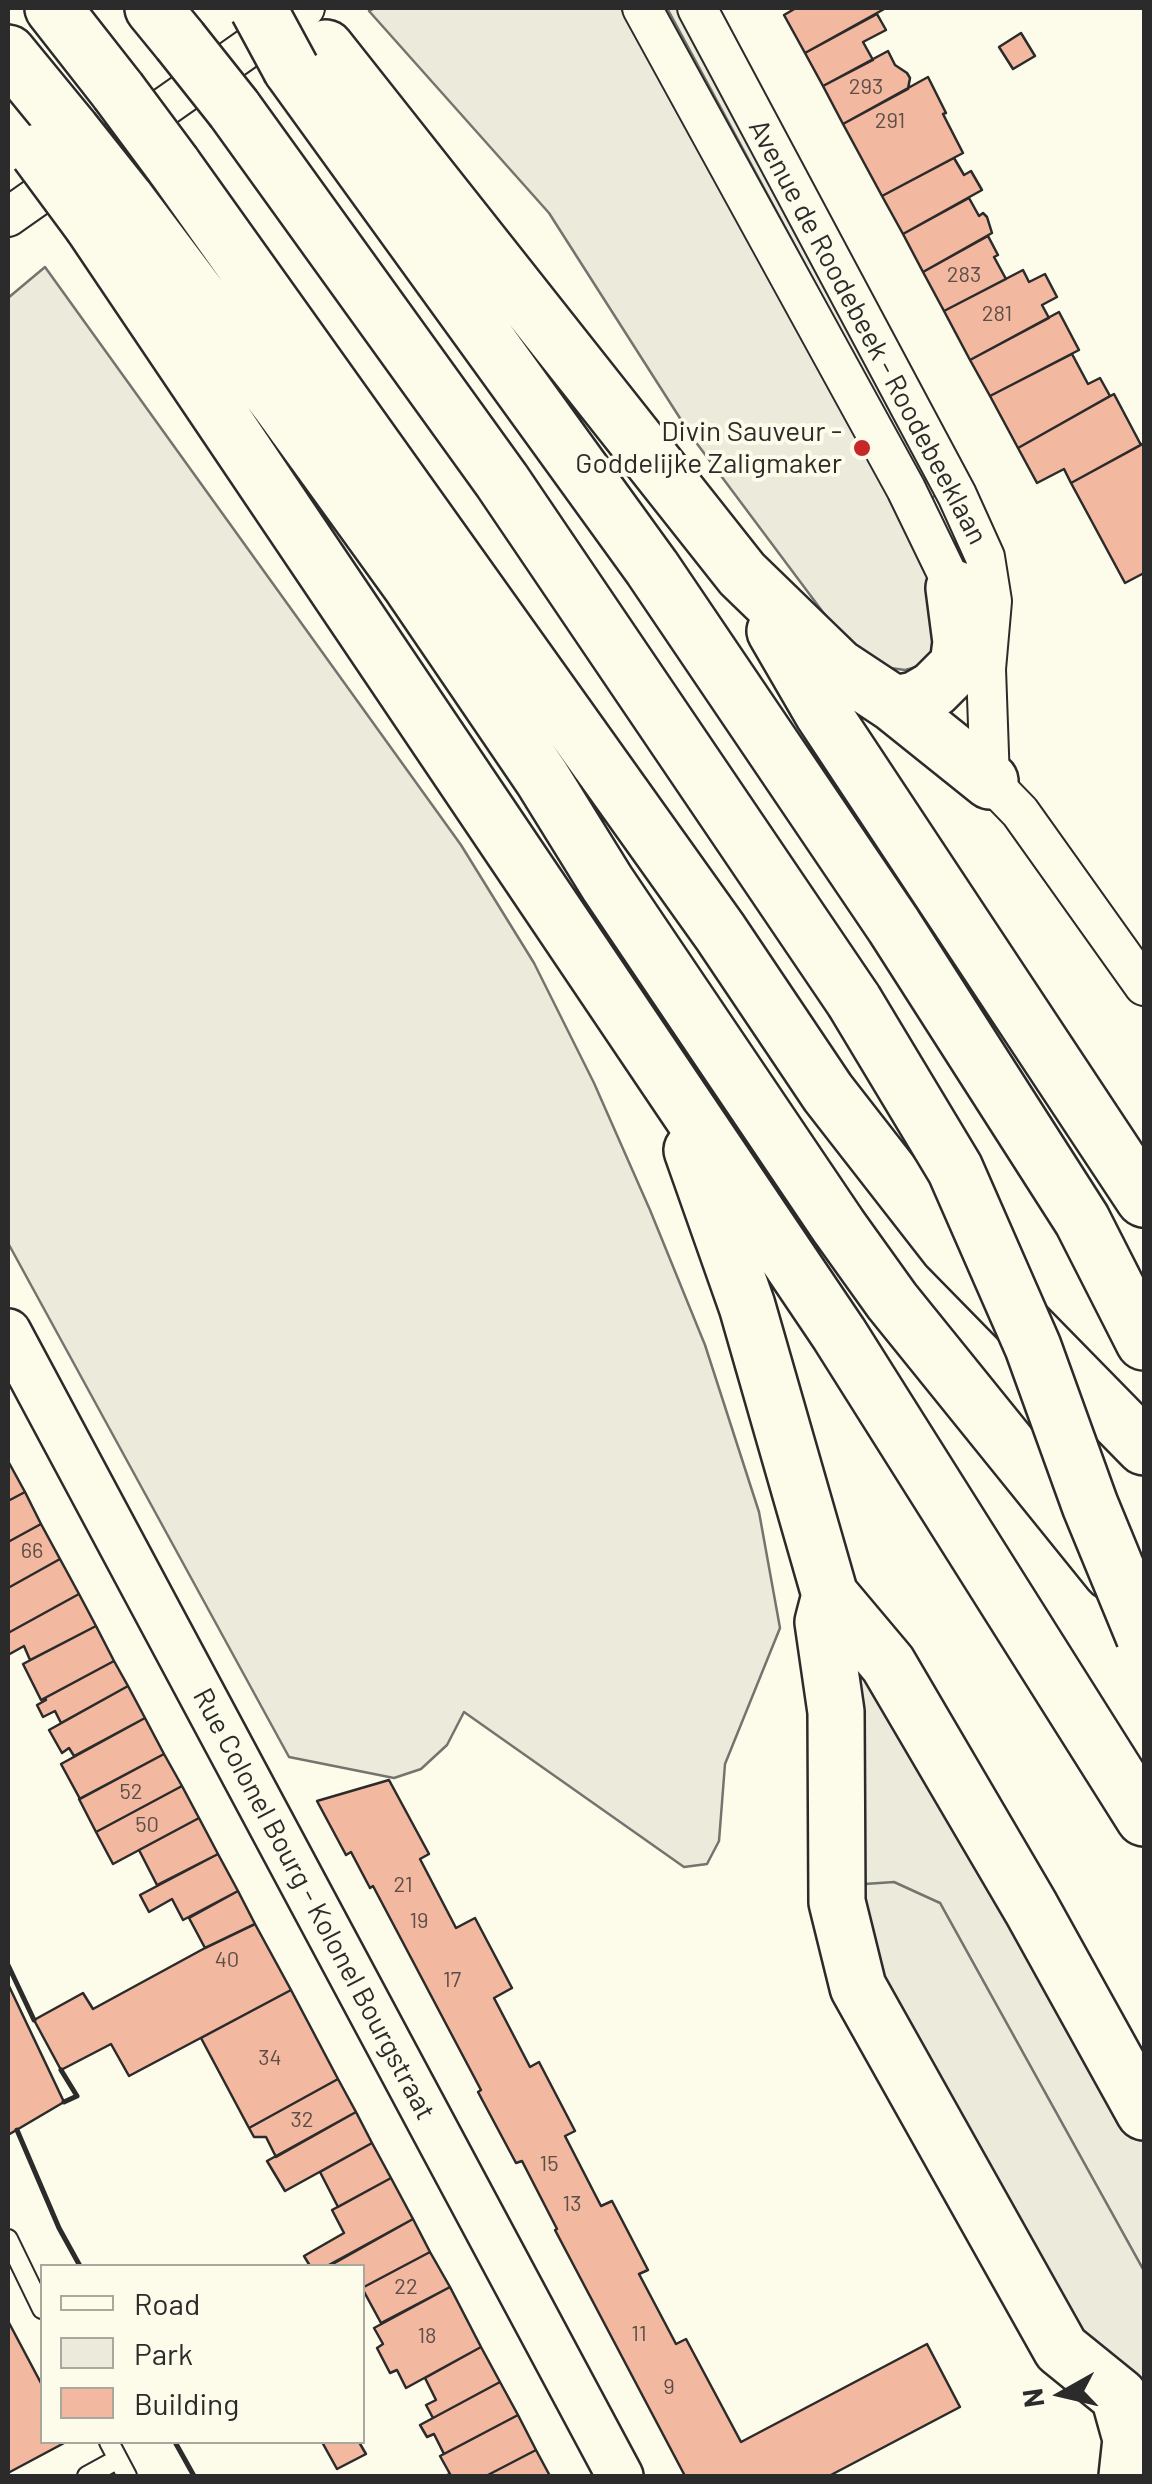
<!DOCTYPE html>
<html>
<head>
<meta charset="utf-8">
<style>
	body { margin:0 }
	#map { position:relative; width:1152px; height:2484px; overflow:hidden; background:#fdfbea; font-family:Barlow,sans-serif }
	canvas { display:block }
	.frame { position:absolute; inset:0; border:10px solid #2b2b2b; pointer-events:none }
	.legend { position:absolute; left:40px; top:2264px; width:325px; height:180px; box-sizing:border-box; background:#fdfbea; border:2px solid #a9a89e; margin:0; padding:12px 18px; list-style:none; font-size:30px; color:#2b2b2b }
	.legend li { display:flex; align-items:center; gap:20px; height:50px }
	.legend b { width:50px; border:2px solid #a9a89e }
	.north { position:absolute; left:1012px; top:2344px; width:100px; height:100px; -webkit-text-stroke:8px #fdfbea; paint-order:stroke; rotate:262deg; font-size:28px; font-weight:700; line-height:40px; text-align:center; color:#2b2b2b }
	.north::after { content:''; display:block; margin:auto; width:35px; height:45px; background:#2b2b2b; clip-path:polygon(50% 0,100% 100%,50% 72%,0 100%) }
</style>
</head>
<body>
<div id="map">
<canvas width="1152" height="2484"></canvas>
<div class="frame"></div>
<ul class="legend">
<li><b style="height:12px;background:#fdfbea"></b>Road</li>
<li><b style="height:28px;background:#ecebdb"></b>Park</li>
<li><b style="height:28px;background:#f2b8a0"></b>Building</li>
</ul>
<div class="north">N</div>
</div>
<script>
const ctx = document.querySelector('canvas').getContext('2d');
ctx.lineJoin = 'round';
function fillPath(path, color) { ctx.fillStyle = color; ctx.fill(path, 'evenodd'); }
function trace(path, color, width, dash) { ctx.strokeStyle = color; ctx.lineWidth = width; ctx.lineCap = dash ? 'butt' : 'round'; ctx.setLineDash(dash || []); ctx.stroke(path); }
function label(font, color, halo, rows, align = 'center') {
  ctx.font = font + ' Barlow,sans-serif'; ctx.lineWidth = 8; ctx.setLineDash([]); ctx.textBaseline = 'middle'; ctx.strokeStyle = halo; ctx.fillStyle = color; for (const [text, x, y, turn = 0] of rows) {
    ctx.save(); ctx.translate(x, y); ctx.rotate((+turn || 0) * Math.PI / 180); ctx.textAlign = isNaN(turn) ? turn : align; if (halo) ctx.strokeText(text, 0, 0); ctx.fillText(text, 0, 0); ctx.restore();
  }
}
const green = new Path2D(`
	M375 8H621L930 570 943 643 924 665 905 670 883 667 843 639 692 437 549 213 369 11Z
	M45 267 461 845 534 963 594 1083 650 1210 705 1345 759 1512 780 1628 725 1764 719 1841 707 1864 684 1867 464 1712 447 1745 421 1769 394 1778 289 1757 8 1243V298Z
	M860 1654 1144 2128V2271L940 1903 850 1885 843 1660Z`);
fillPath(green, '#ecebdb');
trace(green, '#74746e', 2.5);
const parking = new Path2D(`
	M667 8H679L942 492 931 498Z
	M894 1882 940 1903 1144 2271V2393L1099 2361 879 1999 850 1885Z`);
fillPath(parking, '#eceadb');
trace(parking, '#74746e', 2.5);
const building = new Path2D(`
	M796 8H886L805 53 784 15Z
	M877 14 886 30 863 42 873 60 823 86 805 53Z
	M1021 33 1035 56 1013 69 999 47Z
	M888 51 895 65 907 73 910 78 908 89 843 124 823 86Z
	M928 77 946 113 943 114 963 153 882 196 843 124Z
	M954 158 964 175 971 171 982 190 903 234 882 196Z
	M969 198 979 216 983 213 987 217 992 233 923 272 903 234Z
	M988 236 998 255 994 257 1006 279 944 311 923 272Z
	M1023 270 1029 282 1045 274 1057 297 1042 305 1049 318 970 360 944 311Z
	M1059 312 1079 350 990 396 970 360Z
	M1072 354 1088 384 1100 378 1110 396 1018 448 990 396Z
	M1114 394 1141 445 1071 483 1064 469 1037 483 1018 448Z
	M1144 443V573L1125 583 1071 483Z
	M8 1461 25 1492 8 1501Z
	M25 1492 41 1524 8 1542V1501Z
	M41 1524 60 1559 8 1588V1542Z
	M60 1559 79 1594 8 1633V1588Z
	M79 1594 96 1626 30 1660 24 1646 8 1655V1633Z
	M96 1626 114 1661 41 1700 23 1664Z
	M114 1661 128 1686 61 1723 55 1711 43 1717 37 1705 46 1700 45 1698Z
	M128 1686 145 1718 74 1756 69 1748 62 1753 49 1730Z
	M145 1718 164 1754 80 1799 61 1764Z
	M164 1754 182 1786 96 1832 79 1799Z
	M389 1780 429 1854 420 1859 456 1928 475 1918 512 1988 494 1998 530 2067 539 2062 575 2131 565 2136 601 2206 612 2201 648 2270 639 2274 676 2344 686 2339 741 2442 927 2344 960 2407 829 2476H685L555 2230 557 2229 522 2161 516 2163 478 2092 481 2090 373 1886 370 1888 351 1852 346 1855 317 1801Z
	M182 1786 199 1818 113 1864 96 1832Z
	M199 1818 218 1854 157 1885 139 1850Z
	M218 1854 238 1891 183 1920 172 1899 149 1912 140 1895Z
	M238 1891 255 1924 205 1948 189 1918Z
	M255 1924 291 1990 129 2076 111 2044 61 2070 34 2020 83 1993 93 2009 205 1948Z
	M8 1984 64 2102 8 2135Z
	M291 1990 338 2079 249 2128 201 2038Z
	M338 2079 356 2112 276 2157 266 2137H254L249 2128Z
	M356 2112 372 2143 285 2191 267 2161Z
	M372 2143 391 2178 338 2207 320 2172Z
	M391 2178 413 2219 327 2266H310L304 2256 344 2233 332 2210Z
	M413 2219 430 2252 362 2288V2266H332L331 2265Z
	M430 2252 450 2287 381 2323 362 2288Z
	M450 2287 481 2347 406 2388 397 2370 390 2373 377 2348 383 2344 374 2328Z
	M8 2321 42 2385V2442H66L8 2473Z
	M481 2347 500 2382 433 2418 426 2405 436 2400 425 2378Z
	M500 2382 518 2415 444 2454 434 2434 427 2437 420 2425Z
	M518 2415 536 2450 486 2476H445L450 2474 440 2456Z
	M322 2442H359L366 2454 337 2469Z
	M536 2450 550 2476H486Z`);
fillPath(building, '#f2b8a0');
trace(building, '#2b2b2b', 2.5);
const service = new Path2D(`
	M8 2239 42 2309
	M109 2442 127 2476
	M87 2476 118 2459`);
const minor = new Path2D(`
	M642 8 906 489 954 588 963 610
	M697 8 957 495 985 557 992 601 986 669 990 781 1020 812 1144 986
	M8 217 305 8`);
const tertiary = new Path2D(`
	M8 1332 620 2476`);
const trunk = new Path2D(`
	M53 8 118 91
	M153 8 180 41
	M326 48 742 574 838 667 894 704 990 781
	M8 53 72 131
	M291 69 652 568 894 926 1082 1220 1144 1342
	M234 109 502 481 854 1001
	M173 165 720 932 828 1093 948 1247 1144 1447
	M126 199 282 407 412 587 542 778 607 883 839 1227 892 1301 1111 1572
	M92 225 839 1334 1144 1818
	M775 631 822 712 1144 1199
	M894 704 915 700 934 689 958 665 961 642 954 588
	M692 1150 747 1306 830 1595 888 1664 1031 1908 1144 2112
	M830 1595 823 1622 836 1712 837 1902 858 1987 1061 2349 1119 2396 1131 2439 1127 2476`);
trace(service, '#2b2b2b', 22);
trace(minor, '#2b2b2b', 42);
trace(tertiary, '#2b2b2b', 50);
trace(trunk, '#2b2b2b', 60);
trace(service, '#fdfbea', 18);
trace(minor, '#fdfbea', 38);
trace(tertiary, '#fdfbea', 45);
trace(trunk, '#fdfbea', 55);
const trunkBridge = new Path2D(`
	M258 8 291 69
	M180 41 234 109
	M118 91 173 165
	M72 131 126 199
	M38 152 92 225
	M854 1001 955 1169 1033 1347 1090 1505 1144 1636`);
trace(trunkBridge, '#2b2b2b', 60, []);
trace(trunkBridge, '#fdfbea', 55);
trace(new Path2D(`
	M8 1965 34 2020
	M61 2070 77 2096 64 2102
	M17 2130 59 2228 80 2266
	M175 2442 194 2476`), '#2b2b2b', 5);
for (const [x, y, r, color] of [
	[862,448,10,"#c62828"]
]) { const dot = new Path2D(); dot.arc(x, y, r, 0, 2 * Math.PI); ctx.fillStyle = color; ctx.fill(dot); trace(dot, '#fdfbea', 4); }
label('22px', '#5d4e48', null, [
	["293",866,87],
	["291",890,121],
	["283",964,275],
	["281",997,314],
	["66",32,1551],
	["52",131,1792],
	["50",147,1825],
	["21",403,1885],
	["19",419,1921],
	["40",227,1960],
	["17",452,1980],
	["34",270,2058],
	["32",302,2120],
	["15",549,2164],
	["13",572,2204],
	["22",406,2287],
	["11",639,2334],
	["18",427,2336],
	["9",669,2387]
]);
label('28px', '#2b2b2b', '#fdfbea', [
	["Avenue de Roodebeek - Roodebeeklaan",868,332,62],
	["Rue Colonel Bourg - Kolonel Bourgstraat",314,1904,62]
]);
label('28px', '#2b2b2b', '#fdfbea', [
	["Divin Sauveur -",842,432],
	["Goddelijke Zaligmaker",842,464]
], 'right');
</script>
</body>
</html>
